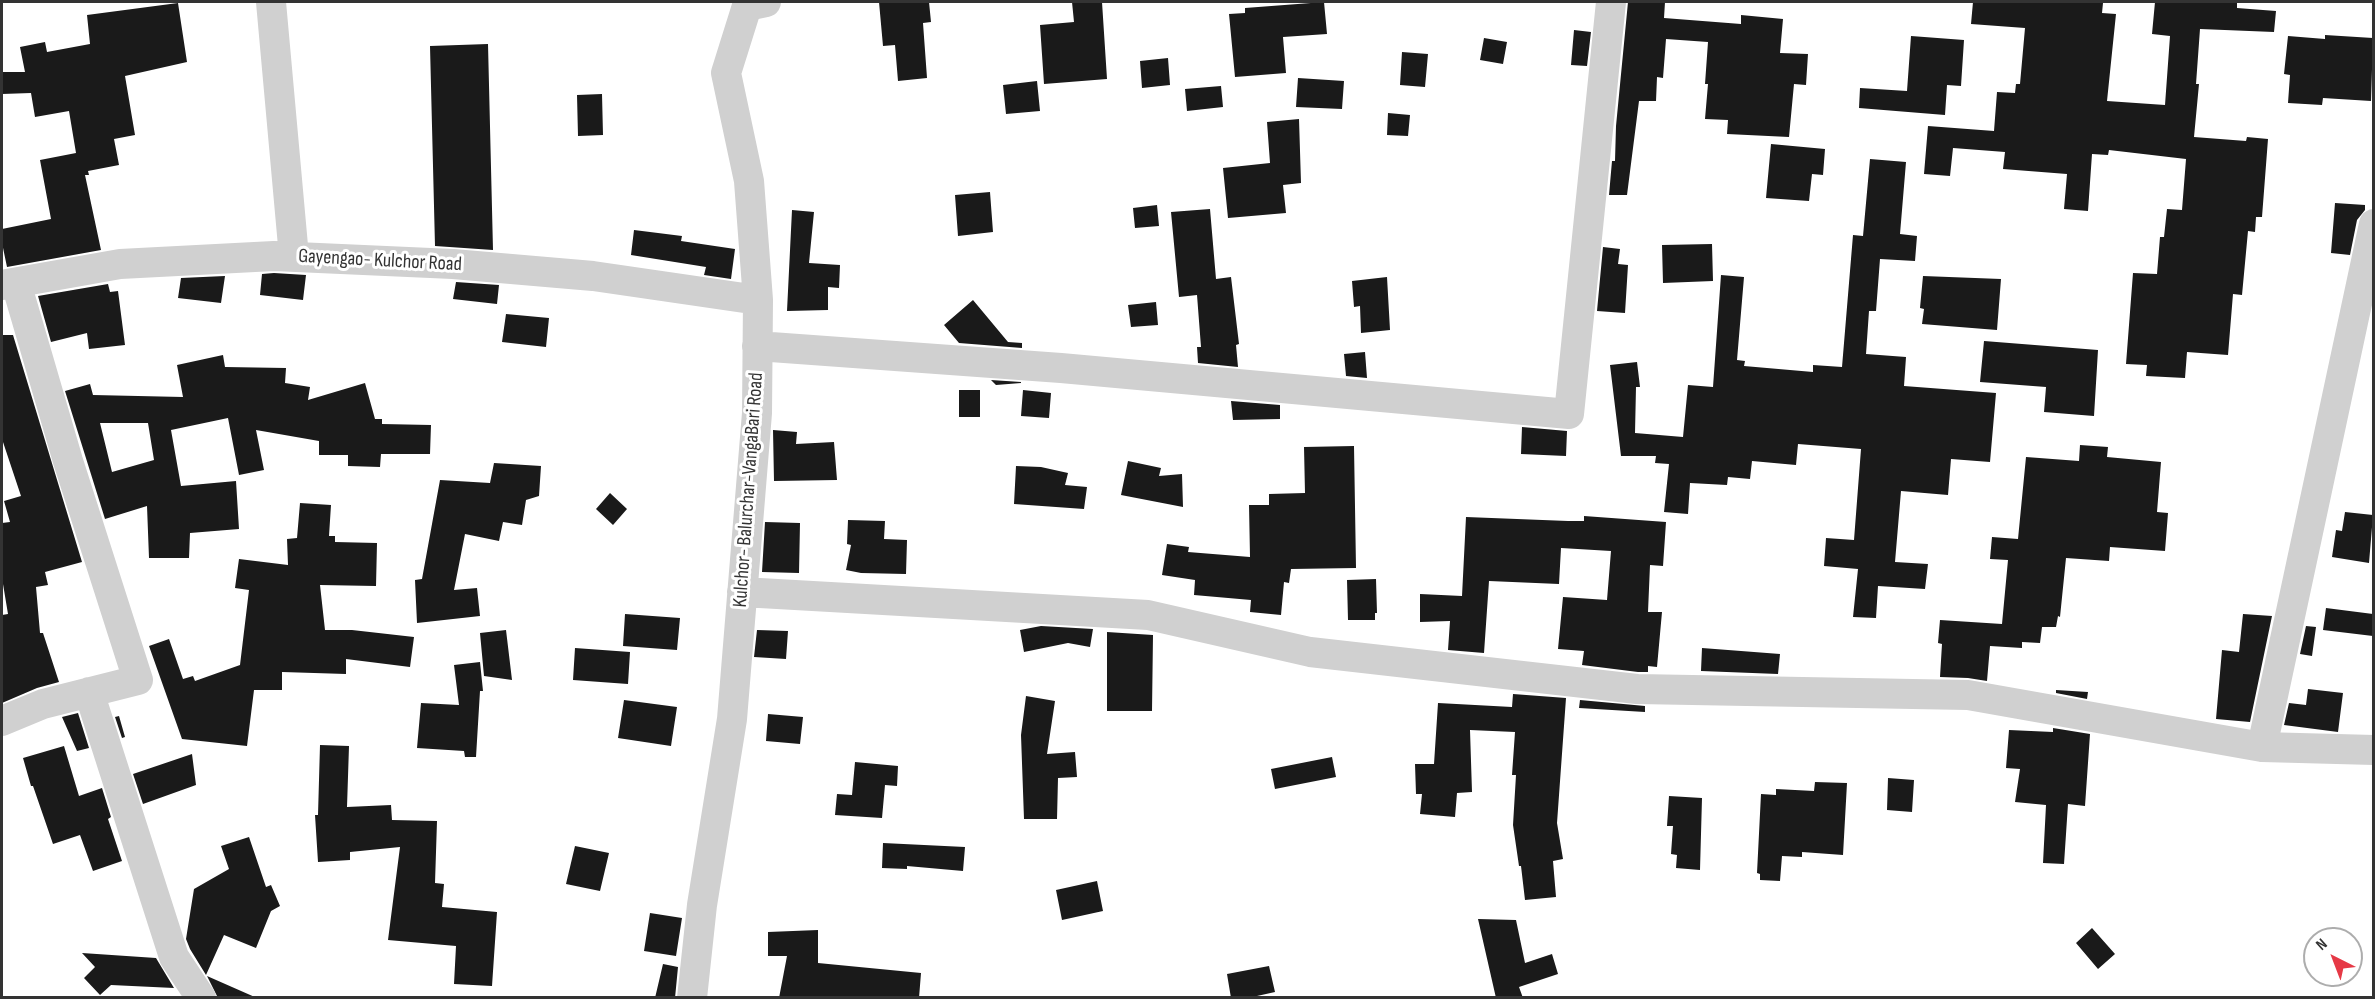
<!DOCTYPE html>
<html>
<head>
<meta charset="utf-8">
<style>
	body { margin:0 }
	#map { position:relative; width:2375px; height:999px; overflow:hidden; background:#fff; font-family:"Sofia Sans Condensed",sans-serif }
	canvas { display:block }
	.frame { position:absolute; inset:0; border:3px solid #333; pointer-events:none }
	.north { position:absolute; left:2303px; top:927px; width:60px; height:60px; box-sizing:border-box; background:#fff; border:2px solid #adadad; border-radius:50%; rotate:318deg; font-size:16px; font-weight:700; line-height:24px; text-align:center; color:#333 }
	.north::after { content:''; display:block; margin:auto; width:21px; height:27px; background:#e63946; clip-path:polygon(50% 0,100% 100%,50% 72%,0 100%) }
</style>
</head>
<body>
<div id="map">
<canvas width="2375" height="999"></canvas>
<div class="frame"></div>
<div class="north">N</div>
</div>
<script>
const ctx = document.querySelector('canvas').getContext('2d');
ctx.lineJoin = 'round';
function fillPath(path, color) { ctx.fillStyle = color; ctx.fill(path, 'evenodd'); }
function trace(path, color, width, dash) { ctx.strokeStyle = color; ctx.lineWidth = width; ctx.lineCap = dash ? 'butt' : 'round'; ctx.setLineDash(dash || []); ctx.stroke(path); }
function label(font, color, halo, rows, align = 'center') {
  ctx.font = font + ' "Sofia Sans Condensed",sans-serif'; ctx.lineWidth = 6; ctx.setLineDash([]); ctx.textBaseline = 'middle'; ctx.strokeStyle = halo; ctx.fillStyle = color; for (const [text, x, y, turn = 0] of rows) {
    ctx.save(); ctx.translate(x, y); ctx.rotate((+turn || 0) * Math.PI / 180); ctx.textAlign = isNaN(turn) ? turn : align; if (halo) ctx.strokeText(text, 0, 0); ctx.fillText(text, 0, 0); ctx.restore();
  }
}
fillPath(new Path2D(`
	M879 2H929L931 22 923 23 927 78 898 81 895 45 883 46Z
	M1072 2H1102L1107 79 1044 84 1040 25 1074 22Z
	M1324 2 1327 34 1283 37 1286 73 1235 77 1229 14 1245 13V8Z
	M1628 2H1665L1664 18 1741 24V15L1783 19 1780 53 1808 54 1806 85 1794 84 1789 137 1727 134 1728 120 1705 119 1708 84H1705L1708 42 1666 39 1663 78 1657 77 1656 101H1639L1627 195H1609L1612 161H1615L1616 126Z
	M1973 2 2103 3 2102 13 2116 14 2107 101 2165 105 2170 36 2152 34 2155 2H2237V8L2276 11 2274 32 2200 29 2196 84H2199L2194 137 2246 141 2247 137 2268 139 2262 217H2256L2255 232 2248 231 2242 295 2233 294 2228 355 2187 352 2185 378 2146 376 2147 365 2126 364 2133 273 2157 274 2160 237H2164L2167 209 2182 210 2186 159 2109 150 2108 155 2092 154 2088 211 2064 209 2067 174 2003 169 2005 152 1953 148 1950 176 1924 174 1928 126 1994 131 1997 92 2015 93 2016 84H2020L2025 28 1971 24Z
	M178 3 187 62 125 76 135 135 114 139 119 165 88 171 89 175H85L101 250 7 267 2 243V229L51 219 40 160 76 153 69 111 35 117 31 93 2 94V72H25L20 47 45 42 47 52 90 44 87 15Z
	M1574 30 1591 32 1587 66 1571 65Z
	M2325 35 2373 38 2371 101 2323 98 2322 105 2288 103 2290 75 2284 74 2288 36 2325 39Z
	M1911 36 1964 40 1961 86 1947 85 1945 115 1859 108 1860 88 1907 91Z
	M1484 38 1507 42 1503 64 1480 60Z
	M488 44 493 250 435 246 430 46Z
	M1402 52 1428 54 1425 87 1400 85Z
	M1168 58 1170 85 1142 88 1140 61Z
	M1298 78 1344 81 1342 109 1296 107Z
	M1037 81 1040 111 1006 114 1003 85Z
	M1221 86 1223 107 1187 111 1185 89Z
	M602 94 603 135 578 136 577 95Z
	M1388 113 1410 115 1408 136 1387 135Z
	M1299 119 1301 183 1283 185 1286 213 1228 218 1223 168 1270 163 1267 122Z
	M1771 144 1825 149 1823 175 1812 174 1809 201 1766 198Z
	M1870 159 1906 162 1900 234 1917 236 1915 261 1880 259 1876 311H1869L1866 354 1906 357 1904 386 1996 393 1990 462 1951 459 1948 495 1901 491 1895 562 1928 564 1925 589 1878 586 1876 618 1853 617 1858 569 1824 566 1826 538 1854 540 1861 449 1798 444 1796 465 1752 461 1750 479 1728 477 1727 485 1690 483 1688 514 1664 512 1669 464 1655 463 1656 456H1621L1610 365 1637 362 1640 387H1636L1635 433 1683 437 1688 385 1713 387 1721 275 1744 277 1737 360 1745 361 1744 366 1813 372V365L1842 367 1853 235 1863 236Z
	M990 192 993 232 958 236 955 195Z
	M2335 203 2365 205V210L2357 220 2350 255 2331 253Z
	M1157 205 1159 226 1135 228 1133 208Z
	M1210 209 1216 279 1231 277 1239 344 1236 345 1238 367 1198 363 1197 347H1201L1197 295 1179 297 1171 212Z
	M792 210 814 212 809 263 840 265 839 288 828 287V310L787 311Z
	M634 230 682 236 681 241 735 249 731 279 704 275 706 267 631 255Z
	M1712 244 1713 281 1663 283 1662 245Z
	M1603 247 1620 249 1618 264 1628 265 1625 313 1597 311Z
	M274 273 306 275 303 300 260 295 262 274Z
	M225 276 221 303 178 298 181 278Z
	M1923 276 2001 279 1997 330 1922 324 1924 309 1920 308Z
	M1387 277 1390 330 1361 333 1360 306 1354 307 1352 281Z
	M456 282 499 285 497 304 453 299Z
	M108 284 110 292 118 291 125 345 89 349 87 333 51 342 38 296Z
	M973 300 1008 342 1022 343V348L959 343 944 325Z
	M1156 302 1158 325 1131 327 1128 305Z
	M506 314 549 318 546 347 502 342Z
	M2 335H13L82 562 45 572 48 585 36 587 40 633H43L59 682 37 688 2 703V615L8 614 2 578V523L10 522 4 501 21 496 2 439Z
	M1984 341 2098 350 2094 416 2044 412 2046 387 1980 382Z
	M1365 352 1367 378 1346 376 1344 354Z
	M223 355 225 367 286 368 285 383 310 387 308 400 365 383 375 419H382V424L431 425 430 454H381L380 467 348 466V455H319V441L256 430 264 470 239 475 228 418 171 430 181 486 236 481 239 529 190 533 189 558H149L147 506 105 519 65 391 90 384 93 395 183 397 177 365ZM100 423H148L154 460 112 472Z
	M991 380 1021 382V383L996 385Z
	M959 390H980V417H959Z
	M1023 390 1051 393 1049 418 1021 416Z
	M1231 401 1280 405V419L1233 420Z
	M1522 427 1567 431 1566 456 1521 454Z
	M773 430 797 432 796 444 834 442 837 480 774 481Z
	M2080 445 2108 447 2107 457 2161 462 2157 512 2168 513 2165 551 2110 547 2109 561 2066 558 2060 617 2058 616 2056 627H2042L2040 643 2022 642V648L1990 646 1987 681 1968 678 1940 677 1942 644 1938 643 1940 620 2002 624 2008 560 1990 559 1992 537 2018 539 2026 457 2079 461Z
	M1354 446 1356 568 1291 569 1289 583 1284 582 1281 615 1250 612 1251 600 1194 595 1195 580 1162 575 1167 544 1189 547 1188 552 1250 557 1249 505H1269V494L1305 493 1304 447Z
	M1128 461 1161 468 1159 476 1182 474 1183 507 1121 495Z
	M494 463 541 466 539 496 526 500 522 525 503 522 499 541 465 534 454 590 477 588 480 616 417 623 415 580 422 579 440 480 490 483Z
	M1016 466 1041 467 1068 473 1065 485 1087 487 1084 509 1014 504Z
	M610 493 627 509 613 525 596 509Z
	M300 503 331 505 329 536H335V542L377 543 376 586 320 585 325 630H352L414 637 410 667 346 659V674L282 672V690H254L247 746 182 739 149 646 169 639 183 679 193 676 195 681 240 665 249 590 235 588 239 559 288 565 287 539 297 538Z
	M2345 512 2373 515 2369 563 2332 557 2336 530 2342 531Z
	M1584 516 1666 522 1663 566 1650 565 1648 612H1662L1657 667 1648 666V672H1638L1582 665 1584 651 1558 649 1563 597 1607 600 1611 551 1561 548 1559 584 1489 581 1484 653 1448 650 1450 621 1420 622V594L1462 596 1466 517 1568 521H1584Z
	M848 520 885 521 884 539 907 540 906 574 861 573 846 570 851 545 847 544Z
	M765 522 800 523 799 573 762 572Z
	M1376 579 1377 613H1375V620H1348L1347 580Z
	M2326 608 2373 614V636L2323 630Z
	M625 614 680 618 677 650 623 646Z
	M2243 614 2272 616 2250 722 2216 719 2222 650 2239 652Z
	M1041 626 1093 629 1090 647 1068 643 1024 652 1020 630Z
	M2306 626 2316 627 2312 656 2300 654Z
	M506 630 512 680 484 676 480 633Z
	M757 630 788 631 786 659 754 657Z
	M1107 632 1153 635 1152 711H1107Z
	M575 648 630 652 628 684 573 680Z
	M1702 648 1780 654 1778 674 1701 671Z
	M480 662 483 691H480L476 757H465L464 751 417 748 421 703 459 705 454 665Z
	M2308 689 2343 693 2338 732 2284 725 2289 703 2306 705Z
	M2056 690 2088 692 2087 699 2056 693Z
	M1513 694 1566 698 1557 823 1563 859 1553 861 1556 897 1525 900 1521 866H1519L1513 825 1516 775H1512L1515 732 1470 730 1472 792 1457 793 1455 817 1420 814 1422 794H1416L1415 764H1434L1438 703 1512 707Z
	M1026 696 1055 701 1047 754 1075 752 1077 777 1058 778 1057 819H1024L1021 735Z
	M624 700 677 707 671 746 618 738Z
	M1580 700 1645 706V712L1579 708Z
	M78 713 89 748 77 751 62 717Z
	M768 714 803 717 800 744 766 741Z
	M119 716 125 737 122 738 115 717Z
	M2053 728 2090 734 2085 806 2068 804 2064 864 2043 863 2046 805 2015 802 2020 769 2006 768 2009 730 2053 732Z
	M320 745 349 746 347 807 391 805 392 820 437 821 435 883 444 884 442 907 497 912 492 986 454 984 456 946 388 940 400 847 350 852V860L318 862 315 815H318Z
	M64 746 79 796 102 788 111 817 108 819 122 861 93 871 80 835 53 844 33 786H31L23 758Z
	M192 754 196 785 143 804 133 774Z
	M1332 757 1336 777 1275 789 1271 769Z
	M855 762 898 766 897 786 885 785 882 818 835 815 837 794 852 795Z
	M1888 778 1914 780 1912 812 1887 810Z
	M1815 782 1847 783 1843 855 1802 852V857L1782 856 1780 881 1760 880V874L1757 873 1761 794 1776 795V789L1814 791Z
	M1669 796 1702 798 1700 870 1676 868 1677 855 1671 854 1673 826H1667Z
	M249 837 266 887 271 885 280 906 271 911 256 948 224 935 206 975 190 949 186 939 194 889 229 869 221 846Z
	M883 843 965 847 963 871 907 866V869L882 868Z
	M575 846 609 853 600 891 566 884Z
	M1097 881 1103 911 1062 920 1056 890Z
	M650 913 682 918 676 956 644 951Z
	M1478 919 1516 920 1525 963 1552 954 1558 974 1519 987 1523 998H1496Z
	M2092 928 2115 954 2098 969 2076 943Z
	M818 930V963L921 973 919 998H779L787 956H768V932Z
	M82 953 156 958 174 988 111 985 100 995 84 978 95 967Z
	M663 964 678 967 675 998H655Z
	M1269 966 1275 992 1248 998H1231L1227 974Z
	M207 976 257 998H218Z`), '#1a1a1a');
trace(new Path2D(`
	M271 2 294 257
	M2 285 120 264 274 256 453 264 593 276 758 300
	M757 346 1061 368 1569 414 1611 2
	M742 592 1148 615 1310 652 1637 689 1968 695 2262 747 2374 750
	M89 692 174 957 201 998
	M2 721 43 704 138 680 68 461 16 283
	M2262 747 2374 224
	M692 998 702 905 732 719 757 413 758 300 749 181 726 73 747 6 766 2`), '#d0d0d0', 30);
label('20px', '#333', '#fff', [
	["Gayengao- Kulchor Road",380,261,3],
	["Kulchor- Balurchar-VangaBari Road",749,490,-86]
]);
</script>
</body>
</html>
